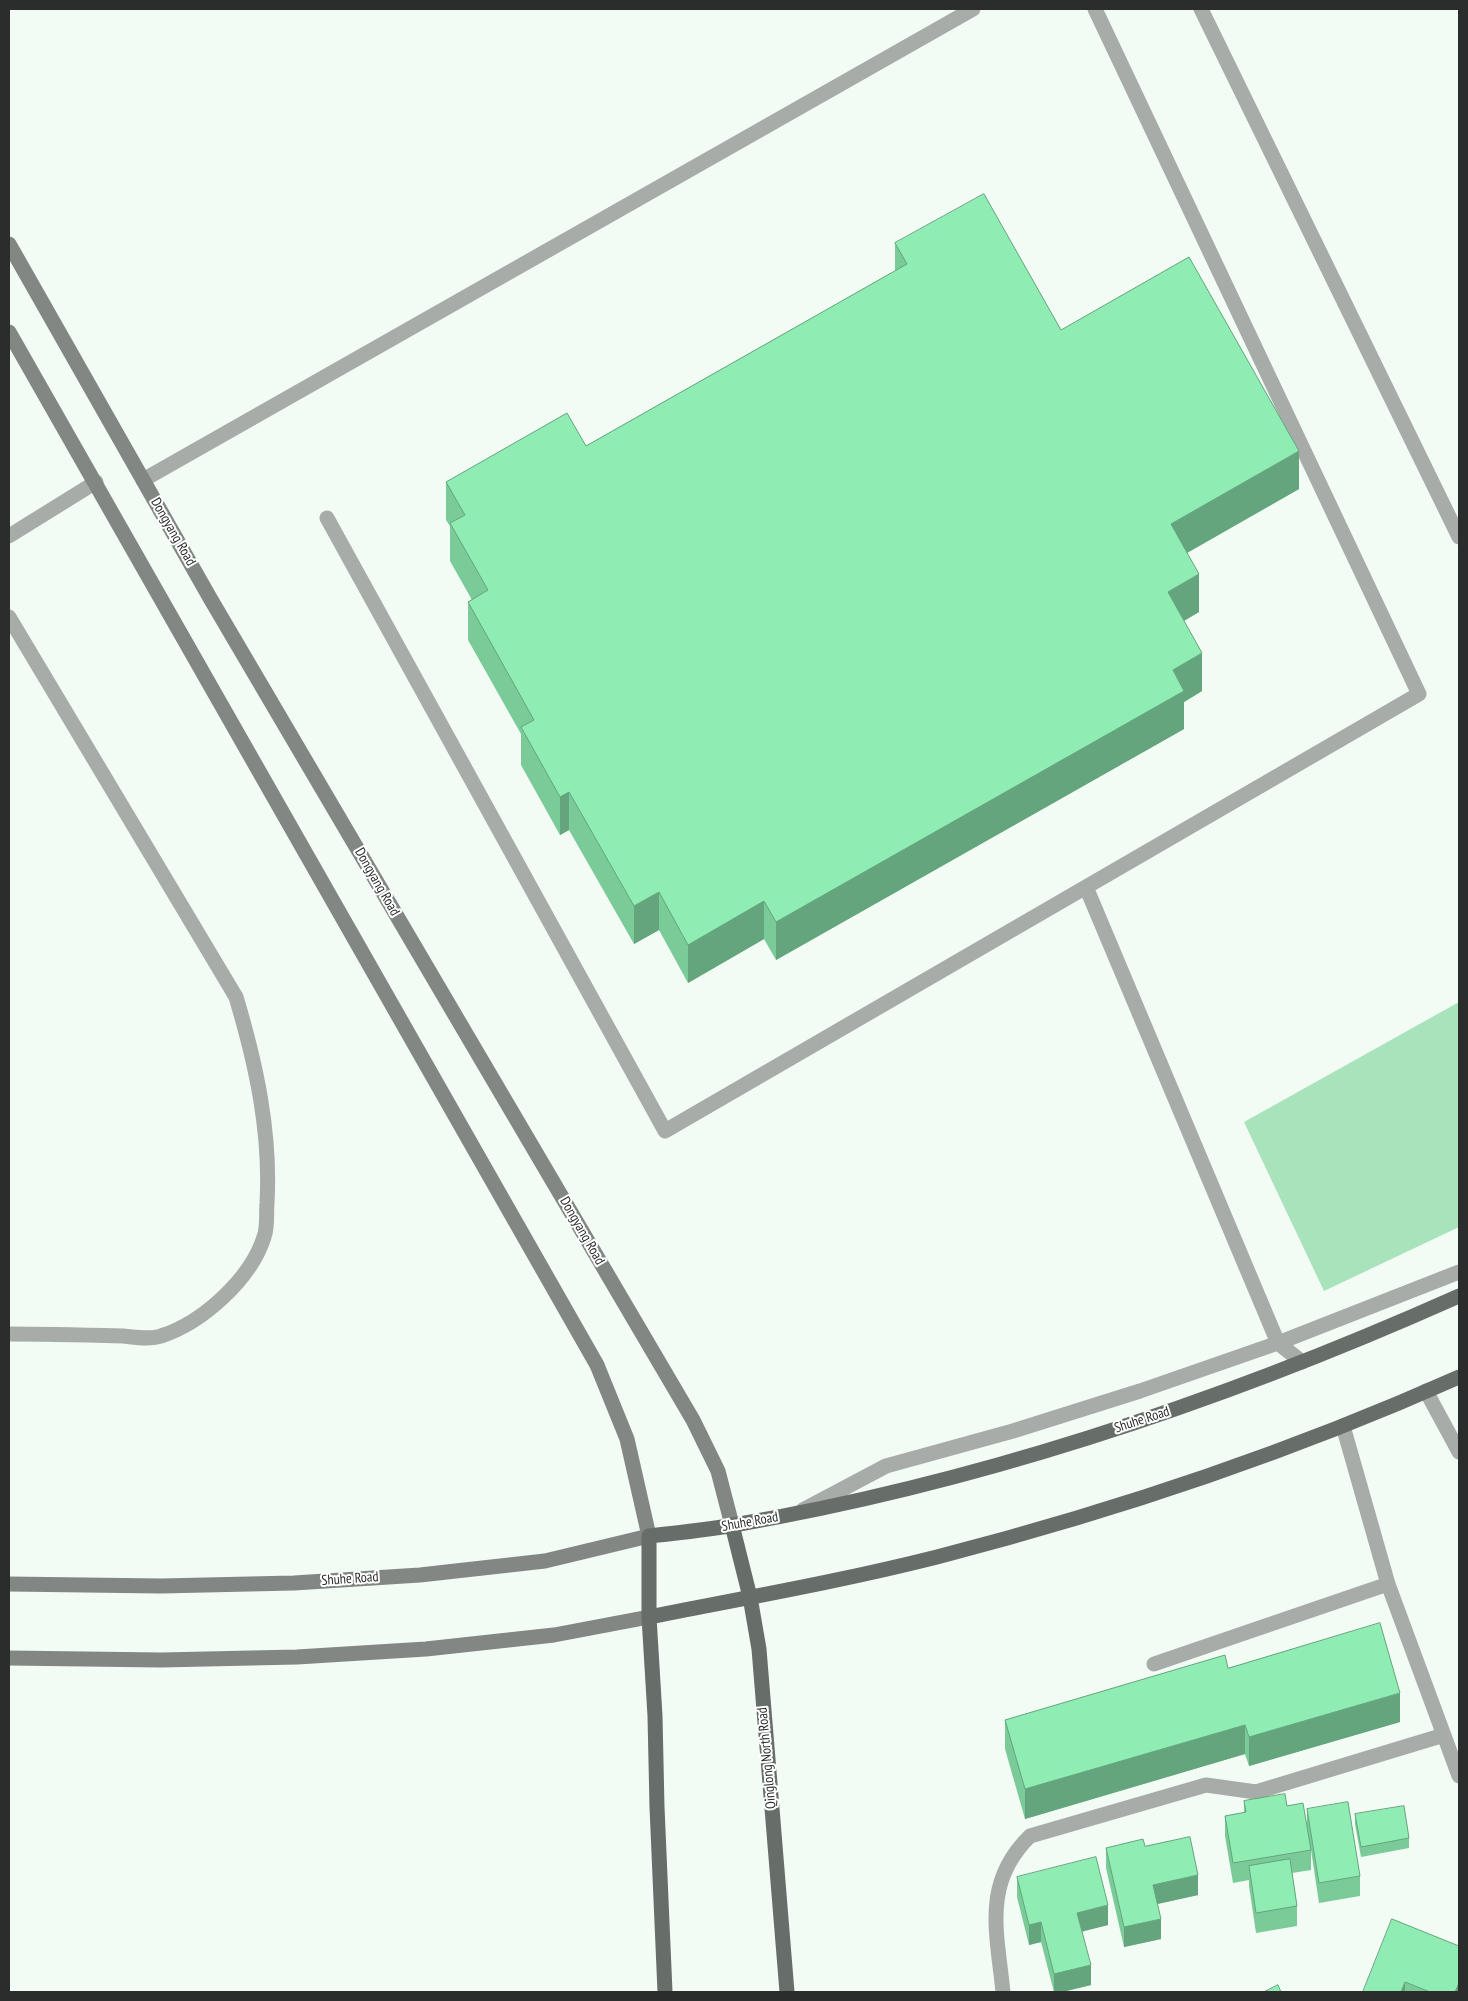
<!DOCTYPE html>
<html>
<head>
<meta charset="utf-8">
<style>
	body { margin:0 }
	#map { position:relative; width:1468px; height:2001px; overflow:hidden; background:#f3fbf5; font-family:"PT Sans Narrow",sans-serif }
	canvas { display:block }
	.frame { position:absolute; inset:0; border:10px solid #2a2d2b; pointer-events:none }
</style>
</head>
<body>
<div id="map">
<canvas width="1468" height="2001"></canvas>
<div class="frame"></div>
</div>
<script>
const ctx = document.querySelector('canvas').getContext('2d');
ctx.lineJoin = 'round';
function fillPath(path, color) { ctx.fillStyle = color; ctx.fill(path, 'evenodd'); }
function trace(path, color, width, dash) { ctx.strokeStyle = color; ctx.lineWidth = width; ctx.lineCap = dash ? 'butt' : 'round'; ctx.setLineDash(dash || []); ctx.stroke(path); }
function label(font, color, halo, rows, align = 'center') {
  ctx.font = font + ' "PT Sans Narrow",sans-serif'; ctx.lineWidth = 4; ctx.setLineDash([]); ctx.textBaseline = 'middle'; ctx.strokeStyle = halo; ctx.fillStyle = color; for (const [text, x, y, turn = 0] of rows) {
    ctx.save(); ctx.translate(x, y); ctx.rotate((+turn || 0) * Math.PI / 180); ctx.textAlign = isNaN(turn) ? turn : align; if (halo) ctx.strokeText(text, 0, 0); ctx.fillText(text, 0, 0); ctx.restore();
  }
}
fillPath(new Path2D(`
	M1459 1002V1227L1324 1291 1244 1122Z`), '#a8e3bc');
trace(new Path2D(`
	M1201 9 1459 537
	M143 480 973 9
	M327 518 665 1131 1419 694 1095 9
	M9 536 96 482
	M9 617 236 997C256 1064 271 1132 267 1203 266 1213 268 1227 264 1237 251 1279 202 1323 161 1336 150 1340 134 1337 123 1336 85 1335 47 1334 9 1334
	M1086 887 1278 1343 1302 1362
	M1426 1391 1459 1452
	M1343 1426 1388 1584 1459 1776
	M803 1510 886 1466 1013 1431 1140 1391 1278 1343 1459 1272
	M1154 1664 1388 1584
	M1003 1992C997 1932 982 1883 1030 1836L1206 1785 1256 1792 1444 1735`), '#a8aca9', 15);
trace(new Path2D(`
	M9 244 210 598 693 1420 718 1471 732 1525
	M9 332 597 1365 627 1439 649 1536 545 1561 420 1575 294 1583 161 1586 9 1584
	M9 1658 161 1660 297 1657 426 1649 554 1635 649 1617`), '#828783', 15);
trace(new Path2D(`
	M732 1525 750 1597 759 1649 787 1992
	M649 1617C745 1598 842 1581 937 1557 1115 1511 1291 1452 1459 1377
	M665 1992 657 1807 655 1716 649 1617V1536C677 1533 706 1530 734 1525 984 1482 1228 1399 1459 1296`), '#676d69', 15);
fillPath(new Path2D(`
	M895 243 1061 330 1299 489 1187 553 1199 612 1184 621 1202 691 1184 702V729L776 960 764 939 688 983 659 930 634 944 569 830 560 835 521 765V734L468 640V602L472 600 450 561V526L446 520V482L586 446 895 271Z
	M1228 1668 1400 1722 1249 1766 1245 1754 1025 1819 1005 1749V1720Z
	M1244 1801 1287 1806 1307 1828V1809L1360 1876V1896L1319 1903 1311 1850V1870L1292 1873 1297 1906V1926L1256 1933 1249 1886V1880L1233 1883 1225 1836V1816L1244 1813Z
	M1355 1814 1409 1838V1848L1361 1857 1355 1824Z
	M1145 1846 1198 1895 1157 1904 1161 1939 1124 1947 1106 1868V1848Z
	M1017 1877 1108 1925 1082 1931 1091 1985 1062 1992H1054L1041 1942 1029 1945 1017 1897Z
	M1459 1946V1992H1363Z`), '#7bcb99');
fillPath(new Path2D(`
	M1299 451V489L1171 562V524Z
	M1199 574V612L1168 630V592Z
	M1202 653V691L1184 702V729L776 960V922L1173 670Z
	M569 792V830L560 835V797Z
	M659 892V930L634 944V906Z
	M764 901V939L688 983V945Z
	M1400 1693V1722L1249 1766V1737Z
	M1245 1725V1754L1025 1819V1789Z
	M1198 1875V1895L1153 1905V1885Z
	M1108 1905V1925L1077 1933V1913Z
	M1161 1919V1939L1124 1947V1927Z
	M1041 1922V1942L1029 1945V1925Z
	M1091 1965V1985L1062 1992H1054V1974Z
	M1405 1982V1992H1401Z
	M1459 1983V1992H1455Z`), '#64a57d');
const building = new Path2D(`
	M984 194 1061 330 1189 257 1299 451 1171 524 1199 574 1168 592 1202 653 1173 670 1184 691 776 922 764 901 688 945 659 892 634 906 569 792 560 797 521 727 534 720 468 602 488 590 450 523 465 515 446 482 567 413 586 446 907 264 895 243Z
	M1380 1623 1400 1693 1249 1737 1245 1725 1025 1789 1005 1720 1225 1655 1228 1668Z
	M1285 1794 1287 1806 1303 1803 1311 1850 1233 1863 1225 1816 1246 1812 1244 1801Z
	M1348 1802 1360 1876 1319 1883 1307 1809Z
	M1404 1806 1409 1838 1361 1847 1355 1814Z
	M1190 1837 1198 1875 1153 1885 1161 1919 1124 1927 1106 1848 1143 1839 1145 1846Z
	M1096 1857 1108 1905 1077 1913 1091 1965 1054 1974 1041 1922 1029 1925 1017 1877Z
	M1290 1859 1297 1906 1256 1913 1249 1866Z
	M1392 1919 1459 1946V1983L1455 1992H1430L1405 1982 1401 1992H1363Z
	M1278 1985 1281 1992H1264Z`);
fillPath(building, '#8fecb2');
trace(building, '#64a57d', 1);
label('14px', '#2a2d2b', '#fff', [
	["Dongyang Road",173,532,60],
	["Dongyang Road",377,882,60],
	["Dongyang Road",582,1231,60],
	["Shuhe Road",1142,1420,-18],
	["Shuhe Road",750,1522,-10],
	["Shuhe Road",350,1579,-4],
	["Qinglong North Road",767,1758,-95]
]);
</script>
</body>
</html>
